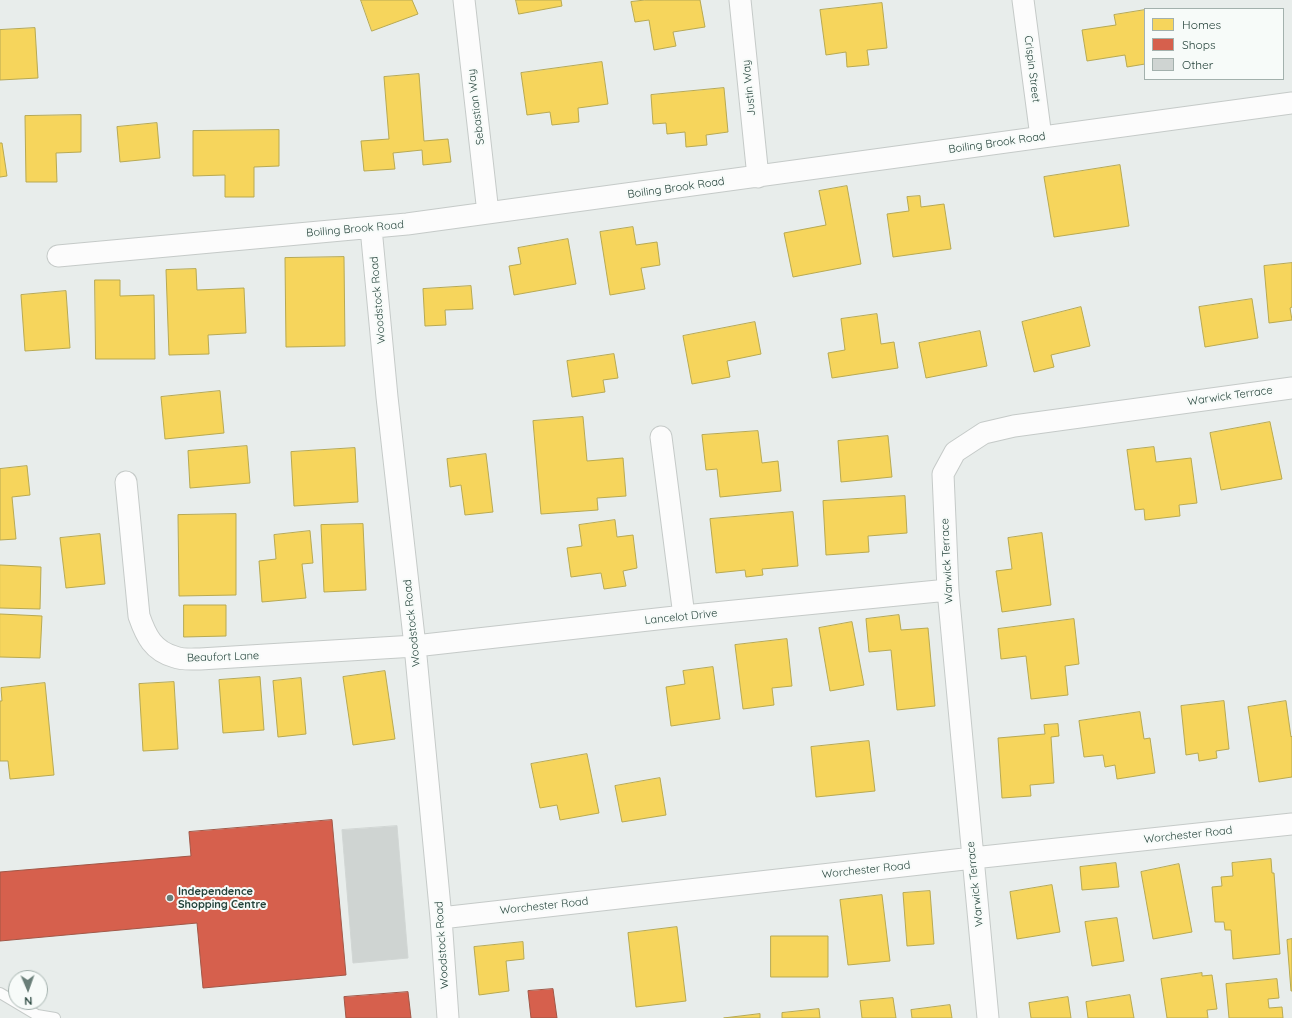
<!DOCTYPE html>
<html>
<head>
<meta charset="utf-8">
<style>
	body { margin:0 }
	#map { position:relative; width:1292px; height:1018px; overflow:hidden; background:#e8edeb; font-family:Quicksand,sans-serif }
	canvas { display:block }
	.legend { position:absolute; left:1144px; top:8px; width:140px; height:72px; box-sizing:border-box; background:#f7fbf9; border:1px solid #a3b1ad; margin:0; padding:5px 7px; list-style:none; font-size:12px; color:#24423a }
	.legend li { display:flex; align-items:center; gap:8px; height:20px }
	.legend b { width:20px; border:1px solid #a3b1ad }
	.north { position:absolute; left:8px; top:970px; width:40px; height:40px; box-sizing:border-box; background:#f7fbf9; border:1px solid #a3b1ad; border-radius:50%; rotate:178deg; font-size:11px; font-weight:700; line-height:16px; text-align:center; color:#24423a }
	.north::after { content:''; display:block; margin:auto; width:14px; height:18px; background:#697e78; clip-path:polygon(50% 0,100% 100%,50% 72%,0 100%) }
</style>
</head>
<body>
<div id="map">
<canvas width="1292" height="1018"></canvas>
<ul class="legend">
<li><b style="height:11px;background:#f6d55c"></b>Homes</li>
<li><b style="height:11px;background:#d6604d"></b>Shops</li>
<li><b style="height:11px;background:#cfd4d2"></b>Other</li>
</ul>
<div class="north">N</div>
</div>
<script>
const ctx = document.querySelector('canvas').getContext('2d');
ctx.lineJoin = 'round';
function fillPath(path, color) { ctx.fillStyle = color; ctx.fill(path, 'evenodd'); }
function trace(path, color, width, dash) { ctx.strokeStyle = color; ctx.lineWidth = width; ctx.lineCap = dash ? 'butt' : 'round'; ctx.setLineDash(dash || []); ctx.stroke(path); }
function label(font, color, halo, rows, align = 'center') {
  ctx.font = font + ' Quicksand,sans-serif'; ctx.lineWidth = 4; ctx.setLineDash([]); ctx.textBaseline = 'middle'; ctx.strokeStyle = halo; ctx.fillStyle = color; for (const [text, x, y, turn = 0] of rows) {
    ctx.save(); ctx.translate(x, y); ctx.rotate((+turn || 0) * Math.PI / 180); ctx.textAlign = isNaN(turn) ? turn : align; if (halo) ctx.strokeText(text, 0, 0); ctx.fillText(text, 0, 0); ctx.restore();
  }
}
const homes = new Path2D(`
	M361 0H412L418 14 372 31Z
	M516 0H561L562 6 519 14Z
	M645 0H700L705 27 673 32 676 46 654 50 649 20 635 22 631 2Z
	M882 3 887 48 867 50 869 65 847 67 846 52 826 55 820 10Z
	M1145 10V64L1127 67 1125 55 1087 61 1082 30 1116 25 1114 15Z
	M35 28 38 78 0 80V30Z
	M602 62 608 104 578 108 579 122 552 125 550 112 527 115 521 73Z
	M419 74 424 141 448 139 451 162 423 165 422 150 393 153 395 169 364 171 361 141 389 139 384 77Z
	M724 88 728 132 706 135 707 145 686 147 685 132 667 134 666 123 653 124 651 95Z
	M81 115V152L56 153 57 182H26L25 116Z
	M157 123 160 158 120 162 117 127Z
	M279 130V166L254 167V197H225V175L193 176V131Z
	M0 143H2L7 176 0 177Z
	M1120 165 1129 226 1054 237 1044 177Z
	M847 186 861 264 793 277 784 233 826 225 819 191Z
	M920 196 921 207 944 204 951 249 893 257 887 214 909 211 907 197Z
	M633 227 636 245 657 242 660 265 641 268 645 289 610 295 600 232Z
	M568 239 576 284 514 295 509 266 521 264 518 248Z
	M344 257 345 346 286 347 285 258Z
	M1292 263V307L1290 308 1292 320 1269 323 1264 266Z
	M196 269 197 290 244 288 246 333 208 335 209 354 169 355 166 270Z
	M95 280H120V296L154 295 155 359H96Z
	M471 286 473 309 445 310 446 325 425 326 423 289Z
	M66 291 70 348 25 351 21 295Z
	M1252 299 1258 338 1205 347 1199 307Z
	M1081 307 1090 346 1051 355 1054 367 1034 372 1022 322Z
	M877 314 881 344 894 342 898 368 832 378 828 353 845 350 841 319Z
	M755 322 761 354 727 361 730 377 692 384 683 336Z
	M980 331 987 366 926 378 919 343Z
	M614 354 618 378 603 380 605 392 572 397 567 361Z
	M220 391 224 433 165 439 161 397Z
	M583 417 587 461 623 458 626 496 597 498 598 510 541 514 533 421Z
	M1270 422 1282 479 1221 490 1210 433Z
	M758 431 762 463 778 461 781 491 720 497 717 469 706 470 702 435Z
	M888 436 892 477 841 482 838 441Z
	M247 446 250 483 190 488 188 451Z
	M1154 447 1156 462 1191 458 1197 503 1179 505 1180 516 1145 520 1144 509 1135 510 1127 450Z
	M355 448 358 502 294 506 291 452Z
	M486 454 493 512 465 515 461 485 450 487 447 459Z
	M27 466 30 495 12 497 16 539 0 540V469Z
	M905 496 907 533 868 536 869 552 826 555 823 501Z
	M793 512 798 566 762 569 763 575 746 577 745 570 716 573 710 519Z
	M236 514V595L179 596 178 515Z
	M615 520 617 537 633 535 637 568 623 571 626 586 604 589 601 573 571 577 567 548 582 546 579 525Z
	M363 524 366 590 324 592 321 525Z
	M310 531 313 563 302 564 306 598 262 602 259 561 276 559 274 535Z
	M1042 533 1051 605 1002 612 996 571 1012 569 1008 538Z
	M100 534 105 584 66 588 60 538Z
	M0 565 41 567 40 609 0 608Z
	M184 605H226V636L184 637Z
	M0 614 42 616 40 658 0 657Z
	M899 615 901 630 928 628 935 706 897 710 891 650 869 652 866 619Z
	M1074 619 1079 664 1065 666 1068 695 1031 699 1026 656 1001 659 998 629Z
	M852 622 864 685 830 691 819 628Z
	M787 639 792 686 772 688 774 705 743 709 735 645Z
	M713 667 720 719 671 726 666 687 685 684 683 671Z
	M385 671 395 739 353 745 343 677Z
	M260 677 264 730 223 733 219 680Z
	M301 678 306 734 278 737 273 681Z
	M174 682 178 749 143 751 139 684Z
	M45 683 54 775 10 779 8 761H0V701H2L1 688Z
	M1224 701 1229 749 1216 751 1217 758 1199 761 1198 753 1186 755 1181 706Z
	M1286 701 1291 737 1292 736V777L1259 782 1248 707Z
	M1140 712 1144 739 1150 738 1155 773 1117 779 1115 765 1105 767 1103 755 1084 757 1079 721Z
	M1058 724 1059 736 1051 737 1054 783 1030 785 1031 796 1002 798 998 738 1045 734 1044 725Z
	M869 741 875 791 816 797 811 747Z
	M587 754 599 813 560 820 557 805 540 808 531 764Z
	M660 778 666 815 622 822 615 786Z
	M1271 859 1272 873H1274L1280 954 1233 959 1231 930H1225L1224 922H1215L1212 887 1222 886 1221 877 1233 876 1232 863Z
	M1116 863 1119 887 1082 890 1080 867Z
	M1179 864 1192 932 1153 939 1141 872Z
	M1052 885 1060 932 1017 939 1010 892Z
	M930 891 934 944 907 946 903 893Z
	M882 895 890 961 848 965 840 900Z
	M1117 918 1124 961 1092 966 1085 922Z
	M677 927 686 1001 636 1007 628 933Z
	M771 936H828V977H771Z
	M1292 939V991H1291L1287 940Z
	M523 942 524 959 506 961 509 991 479 995 474 947Z
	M1202 973V976L1212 975 1217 1009 1207 1010 1208 1018H1167L1161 979Z
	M1277 979 1279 998 1268 999 1269 1008 1282 1007 1283 1018H1229L1226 984Z
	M1130 995 1134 1018H1088L1086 1002Z
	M1068 997 1071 1018H1031L1029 1003Z
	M893 998 896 1018H862L860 1001Z
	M950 1005 952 1018H912L911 1010Z
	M819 1009 820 1018H782V1013Z
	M760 1014V1018H724Z`);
fillPath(homes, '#f6d55c');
trace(homes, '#b7a952', 1);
const shops = new Path2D(`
	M332 820 346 975 203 988 197 923 0 941V872L191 856 189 832Z
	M553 989 557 1018H531L528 991Z
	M408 992 411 1018H346L344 997Z`);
fillPath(shops, '#d6604d');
trace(shops, '#a15747', 1);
const building = new Path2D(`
	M397 826 408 958 353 963 342 830Z`);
fillPath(building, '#cfd4d2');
trace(building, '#d1d6d4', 1);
const lane = new Path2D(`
	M0 993 37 1015 55 1018`);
const street = new Path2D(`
	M464 0 488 213
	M740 0 758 177
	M1023 0 1041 137
	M371 228 387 397 415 646 441 918 448 1018
	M58 256 407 224 1292 103
	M661 437 684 616
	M126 482 139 616C146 636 153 651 175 657 182 660 192 659 200 659L415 646 684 616 948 590
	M441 918 973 858 1292 824
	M988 1018 948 590 943 474 955 452 984 433 1014 426 1292 388`);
trace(lane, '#c5cac8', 12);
trace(street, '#c5cac8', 23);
trace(lane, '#fcfcfc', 10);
trace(street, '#fcfcfc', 21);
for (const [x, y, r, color] of [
	[170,898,4,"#697e78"]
]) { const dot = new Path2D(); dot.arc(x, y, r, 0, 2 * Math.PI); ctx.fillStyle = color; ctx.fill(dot); trace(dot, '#f7fbf9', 1.5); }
label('11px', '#24423a', '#f7fbf9', [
	["Crispin Street",1032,69,83],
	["Justin Way",749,88,-96],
	["Sebastian Way",476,107,-97],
	["Boiling Brook Road",997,143,-8],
	["Boiling Brook Road",676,188,-8],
	["Boiling Brook Road",355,229,-5],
	["Woodstock Road",378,300,-95],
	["Warwick Terrace",1230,396,-8],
	["Warwick Terrace",947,561,-93],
	["Lancelot Drive",681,617,-6],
	["Woodstock Road",412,623,-96],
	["Beaufort Lane",223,657,-2],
	["Worchester Road",1188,835,-6],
	["Worchester Road",866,870,-6],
	["Warwick Terrace",975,884,-96],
	["Worchester Road",544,906,-6],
	["Woodstock Road",442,945,-94]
]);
label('bold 11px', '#24423a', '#f7fbf9', [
	["Independence",178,892],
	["Shopping Centre",178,905]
], 'left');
</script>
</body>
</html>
